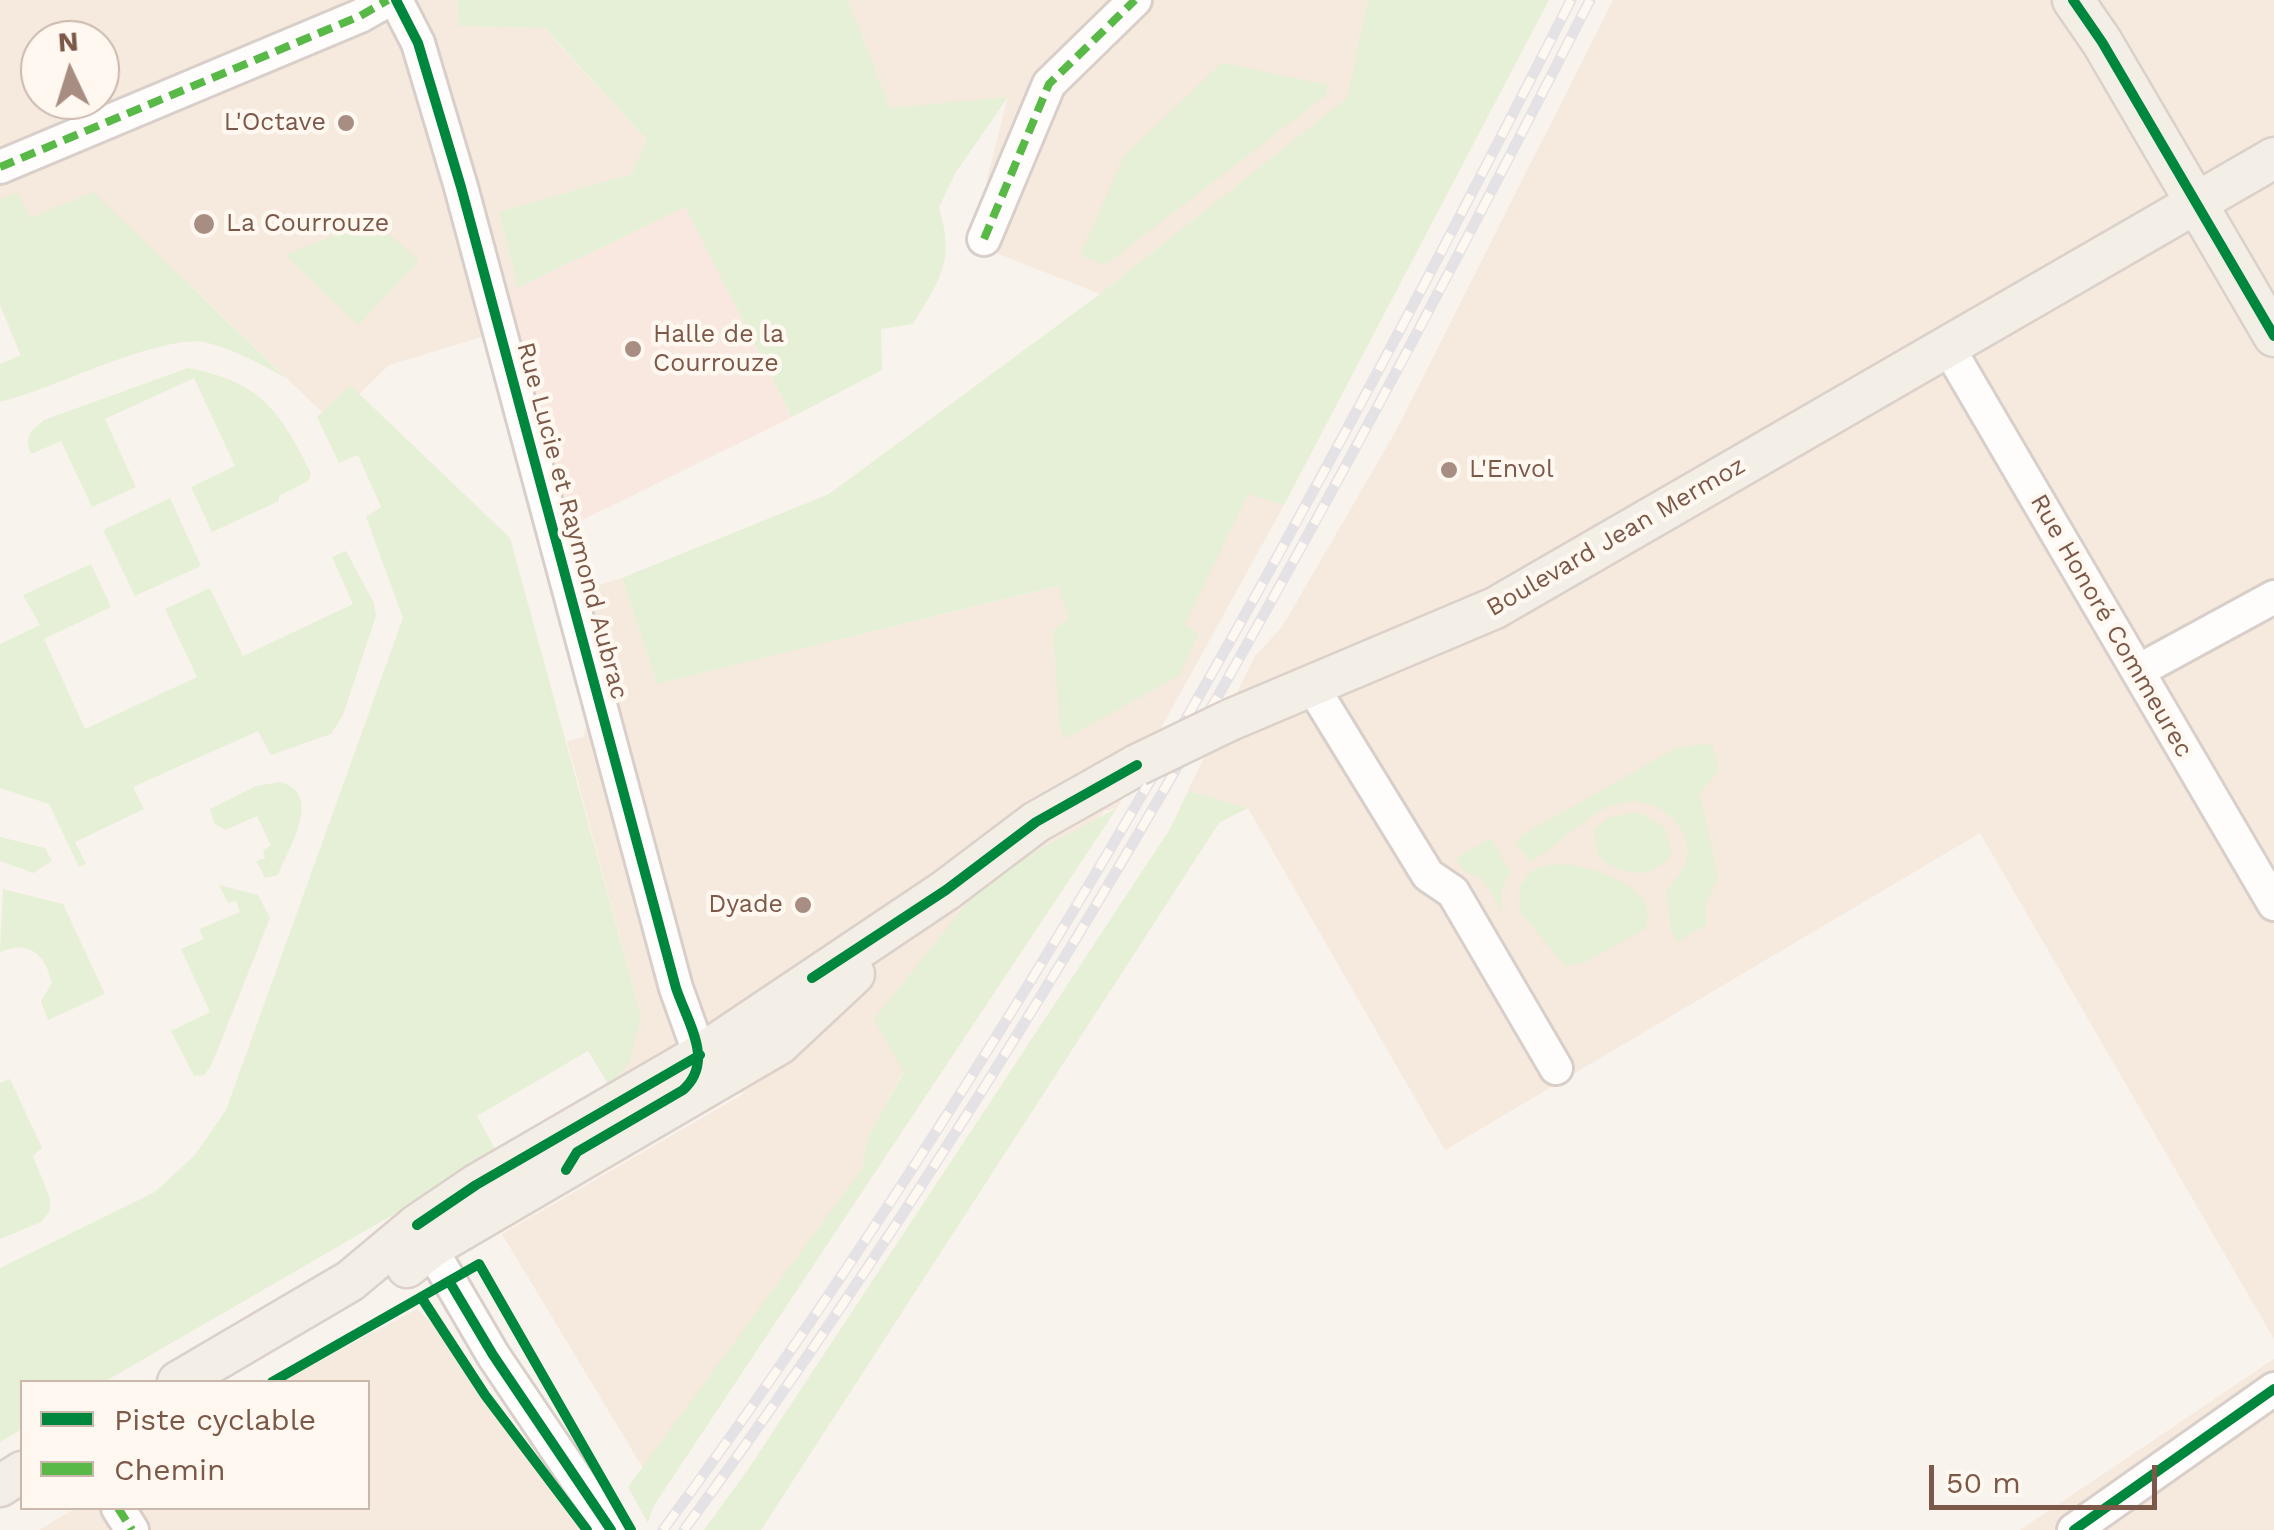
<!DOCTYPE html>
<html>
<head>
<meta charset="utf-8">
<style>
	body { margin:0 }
	#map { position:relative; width:2274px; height:1530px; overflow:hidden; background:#f9f3ed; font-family:"Work Sans",sans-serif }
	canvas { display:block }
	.legend { position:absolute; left:20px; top:1380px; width:350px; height:130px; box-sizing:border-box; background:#fff8f0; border:2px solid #cbb8ad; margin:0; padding:12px 18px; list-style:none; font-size:30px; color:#7c5848 }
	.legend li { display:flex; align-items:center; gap:20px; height:50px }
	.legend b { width:50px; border:2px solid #cbb8ad }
	.north { position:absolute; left:20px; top:20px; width:100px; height:100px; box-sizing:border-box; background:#fff8f0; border:2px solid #cbb8ad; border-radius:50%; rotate:356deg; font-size:28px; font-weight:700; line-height:40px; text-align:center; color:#7c5848 }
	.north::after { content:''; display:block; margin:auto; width:35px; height:45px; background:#a88e82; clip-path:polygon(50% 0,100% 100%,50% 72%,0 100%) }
	.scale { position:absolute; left:1929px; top:1465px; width:228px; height:45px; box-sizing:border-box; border:5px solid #7c5848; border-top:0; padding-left:12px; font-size:30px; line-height:35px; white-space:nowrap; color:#7c5848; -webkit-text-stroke:8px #fff8f0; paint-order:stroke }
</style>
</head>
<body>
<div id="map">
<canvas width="2274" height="1530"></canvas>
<ul class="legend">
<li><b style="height:12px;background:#00873e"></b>Piste cyclable</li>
<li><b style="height:12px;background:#58b947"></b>Chemin</li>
</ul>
<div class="north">N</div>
<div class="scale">50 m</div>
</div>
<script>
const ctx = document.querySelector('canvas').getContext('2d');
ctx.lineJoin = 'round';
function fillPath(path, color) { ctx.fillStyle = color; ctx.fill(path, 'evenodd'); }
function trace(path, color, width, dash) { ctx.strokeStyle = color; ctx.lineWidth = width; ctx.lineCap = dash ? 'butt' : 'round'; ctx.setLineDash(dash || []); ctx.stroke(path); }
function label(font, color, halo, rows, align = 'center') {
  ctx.font = font + ' "Work Sans",sans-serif'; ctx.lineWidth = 9; ctx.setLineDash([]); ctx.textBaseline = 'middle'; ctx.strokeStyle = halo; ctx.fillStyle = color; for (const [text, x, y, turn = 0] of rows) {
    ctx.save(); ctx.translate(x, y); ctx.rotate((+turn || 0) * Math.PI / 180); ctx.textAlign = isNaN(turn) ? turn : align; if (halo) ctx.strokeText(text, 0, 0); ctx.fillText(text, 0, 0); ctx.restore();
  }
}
fillPath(new Path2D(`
	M0 0H457L459 26 544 28 647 140 632 174 499 212 518 288 485 336 389 365 336 417 323 413 189 284 21 356 0 305ZM40 40H100V100H40Z
	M848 0H1368L1348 98 1100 294 981 247 987 179 1008 97 890 109Z
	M1613 0H2274V1339L1980 833 1445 1150 1248 808 1188 791 1256 655 1282 627 1396 431Z
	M1203 479 1284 505 1117 808 1104 811 904 1071 868 1137 862 1169 649 1478 502 1234 745 1093 610 1087 641 1016 567 741 584 737 589 705 558 597 622 578 657 684 1059 586 1070 617Z
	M417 1309 448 1339 587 1530H132L118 1508H368V1382H279Z
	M2274 1359V1530H2020Z
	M76 1508H104L118 1530H39Z`), '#f6e9dd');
fillPath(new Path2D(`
	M685 207 792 417 542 540 485 336 518 288Z`), '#f9e8e0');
fillPath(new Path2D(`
	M457 0H848L890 108 1008 97 956 172 939 207C955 261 941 278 913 324L881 329 882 370 792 417 685 207 518 288 499 212 632 174 647 140 545 28 459 26Z
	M1368 0H1549L1284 505 1248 494 1185 624 1198 634 1180 675 1065 739 1060 728 1053 631 1069 618 1058 586 657 684 622 578 829 494 1100 294 1347 98Z
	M1222 63 1328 85 1325 96 1105 265 1080 255 1124 156Z
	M17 192 30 218 93 192 286 378C262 365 235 350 208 343 162 332 53 390 0 402V364L21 355 0 305V199Z
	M374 220 419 261 358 325 285 255Z
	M188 368C260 382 279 409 311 473L308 481 279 496V501L212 532 191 487 235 466 194 378 105 419 136 487 92 507 61 441 31 454C24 436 30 432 44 420Z
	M350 385 510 538 641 1016 630 1061 610 1087 588 1051 477 1116 498 1154 104 1382H22V1429L0 1442V1268L155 1192 195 1155 226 1110 403 618 366 517 381 507 358 455 339 463 317 417Z
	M170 498 201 566 135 596 103 530Z
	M346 551 374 603 376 616 343 715 331 734 271 755 258 731 133 787 144 809 75 842 86 864 79 867 49 804 0 788V644L40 625 23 595 91 564 111 607 44 639 85 729 197 677 165 609 210 588 243 656 353 604 332 557Z
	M1708 744 1713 747 1719 771 1700 793 1718 877 1705 907 1706 925 1677 942 1671 929 1666 890C1682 875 1693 858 1684 835 1678 823 1670 814 1658 808 1608 782 1569 842 1530 862L1516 844 1519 837 1676 748Z
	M280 782C324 793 289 847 278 875L265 878 256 861 265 858 263 850 271 846 257 816 225 830 214 823 210 809 256 786Z
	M1188 791 1248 808 1219 823 761 1530H704L749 1468 1170 829Z
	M1117 808 653 1507 648 1523 628 1487 862 1169 868 1137 904 1072 874 1019 988 877Z
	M1638 812 1663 826 1672 851C1658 882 1618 876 1598 856L1594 830 1608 818Z
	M0 837 45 848 52 861 33 873 0 861Z
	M1491 838 1510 872 1501 891 1502 912 1482 878 1465 872 1456 858Z
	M1566 864C1594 868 1663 888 1645 929L1585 962 1566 966 1520 912V887L1529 873 1542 866Z
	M219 885 258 895 270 918 211 1066 204 1075 194 1076 171 1031 210 1012 181 949 204 939 199 929 240 912 236 901 228 903Z
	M3 889 63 904 105 994 48 1020 41 1001 52 983C45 955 30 939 0 952Z
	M10 1079 42 1148 33 1156 50 1198V1211L41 1222 0 1239V1083Z`), '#e6f0d6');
const minor = new Path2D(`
	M396 0 418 43 461 187 676 988 700 1055 697 1076
	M0 167 360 16 388 0
	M984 239 1049 84 1135 0
	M1948 347 2274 904
	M2138 671 2274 597
	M1312 686 1428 875 1453 892 1556 1068
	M420 1230 493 1355 611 1530
	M118 1508 132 1530
	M2074 1530 2274 1389`);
const major = new Path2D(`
	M2073 0 2102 42 2274 336
	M1230 720 1495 608 2274 158
	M407 1267 430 1248 779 1044 854 974
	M178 1382 350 1281 417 1225 476 1185 700 1055 946 890 1036 822 1137 765
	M0 1486 22 1472`);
trace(minor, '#d9cfca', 38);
trace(major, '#dbd0ca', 45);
trace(minor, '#fefdfc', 32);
trace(major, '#f3eee6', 40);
const rail = new Path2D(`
	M663 1530C1016 1050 1302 530 1571 0
	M684 1530C1036 1050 1320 529 1590 0`);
trace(rail, '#e5e2e6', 11);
trace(rail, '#fff8f0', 8, [22]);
const majorBridge = new Path2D(`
	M1137 765 1230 720`);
trace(majorBridge, '#dbd0ca', 45, []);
trace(majorBridge, '#f3eee6', 40);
trace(new Path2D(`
	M0 167 360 16 388 0
	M984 239 1049 84 1135 0
	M118 1508 132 1530`), '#58b947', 8, [15, 8]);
trace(new Path2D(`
	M396 0 418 43 461 187 676 988C688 1024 715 1061 683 1090L577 1152 566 1170
	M2073 0 2102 42 2274 336
	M812 978 946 890 1036 822 1137 765
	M417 1225 476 1185 700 1055
	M449 1281 493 1355 611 1530
	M421 1297 485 1395 587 1530
	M272 1382 479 1264 631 1530
	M2074 1530 2274 1389`), '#00873e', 10);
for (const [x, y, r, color] of [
	[346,123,10,"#a88e82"],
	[204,224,12,"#a88e82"],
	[633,349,10,"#a88e82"],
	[1449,470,10,"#a88e82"],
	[803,905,10,"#a88e82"]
]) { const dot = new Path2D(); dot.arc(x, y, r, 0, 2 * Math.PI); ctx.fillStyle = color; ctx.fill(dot); trace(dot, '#fff8f0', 4); }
label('25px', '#7c5848', '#fff8f0', [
	["L'Octave",326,123,"right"],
	["La Courrouze",226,224],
	["Halle de la",653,335],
	["Courrouze",653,364],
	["L'Envol",1469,470],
	["Dyade",783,905,"right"]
], 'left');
label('25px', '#7c5848', '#fff8f0', [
	["Rue Lucie et Raymond Aubrac",572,521,75],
	["Boulevard Jean Mermoz",1616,537,-30],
	["Rue Honoré Commeurec",2111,626,60]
]);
</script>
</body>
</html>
